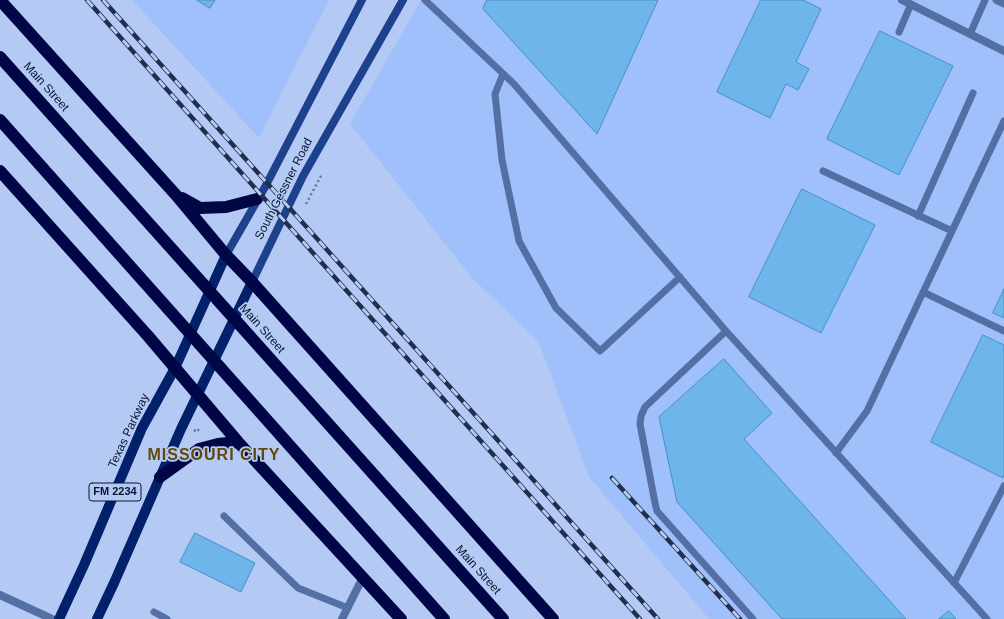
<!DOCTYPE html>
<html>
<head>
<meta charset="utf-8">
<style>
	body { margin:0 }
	canvas { display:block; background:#b4caf4 }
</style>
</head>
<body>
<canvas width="1004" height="619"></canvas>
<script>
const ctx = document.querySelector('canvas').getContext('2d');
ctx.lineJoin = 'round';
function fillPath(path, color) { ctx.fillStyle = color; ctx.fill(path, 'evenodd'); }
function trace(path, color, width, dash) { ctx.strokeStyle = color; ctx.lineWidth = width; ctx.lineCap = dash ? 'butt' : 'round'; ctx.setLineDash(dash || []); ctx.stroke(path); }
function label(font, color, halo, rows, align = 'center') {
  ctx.font = font + ' Arial,sans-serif'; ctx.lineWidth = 3.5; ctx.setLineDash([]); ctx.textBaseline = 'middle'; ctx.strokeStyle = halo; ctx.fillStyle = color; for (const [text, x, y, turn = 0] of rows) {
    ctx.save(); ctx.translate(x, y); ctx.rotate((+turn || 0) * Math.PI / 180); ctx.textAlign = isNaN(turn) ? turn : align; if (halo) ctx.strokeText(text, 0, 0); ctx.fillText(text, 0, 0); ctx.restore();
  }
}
fillPath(new Path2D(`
	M132 0H329L259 138Z
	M421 0H1004V619H709L589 477 538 341 473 279 350 124Z`), '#a0c0fc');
const building = new Path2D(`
	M197 0H215L210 8Z
	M487 0H658L597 134 483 9Z
	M761 0H803L821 9 796 62 809 69 798 90 786 84 770 118 717 92Z
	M880 31 953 66 899 175 827 139Z
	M802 189 875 225 821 333 749 297Z
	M1004 289V318L993 313Z
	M983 335 1004 345V474L1003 478 931 442Z
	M724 359 772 413 744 439 906 619H782L677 502 659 417Z
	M195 533 255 563 241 592 180 562Z
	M949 611 956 619H939Z`);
fillPath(building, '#6eb5eb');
trace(building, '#488fc3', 1);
trace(new Path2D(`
	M306 204 322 174
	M194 430 197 432 200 427`), '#647597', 2.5, [2, 3]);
trace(new Path2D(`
	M425 0 514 84 726 331 987 619
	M996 0 1004 4
	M899 32 911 4
	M970 34 985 0
	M503 74 495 94 502 160 519 241 556 308 600 351 680 277
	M823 171 952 231
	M918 216 973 93
	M923 292 1004 331
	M726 331 645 407 641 416 640 424 655 503 657 511 753 619
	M836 453 867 411 1004 121
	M224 516 298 588 348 608
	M954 583 1004 486
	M154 612 167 619`), '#546fa3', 7);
trace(new Path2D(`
	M902 0 1004 51
	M0 595 52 619
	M342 619 363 577`), '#546fa3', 8);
trace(new Path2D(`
	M226 255 265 187 362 0
	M252 282 303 176 403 0`), '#1d418c', 8);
trace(new Path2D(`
	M59 619 84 565 142 428 175 368 226 255
	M97 619 114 583 181 429 252 282`), '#02216a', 10);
trace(new Path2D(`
	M0 0 176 195 226 255 252 282 553 619
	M0 171 148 336 238 442 401 619
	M182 198 200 208 226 207 257 199
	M160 477 199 449 218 444 238 442`), '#000646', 12);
const rail = new Path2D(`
	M87 0 640 619
	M103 0 658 619
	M612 478 740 619`);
trace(rail, '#222f4a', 4.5);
trace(rail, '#b4caf4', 3, [9]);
trace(new Path2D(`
	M0 57 503 619
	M0 120 444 619`), '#000646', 12);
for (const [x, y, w] of [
	[115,492,52]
]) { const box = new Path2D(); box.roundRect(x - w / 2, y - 9, w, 18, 3); ctx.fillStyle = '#b4caf4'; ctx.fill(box); trace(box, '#09152e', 1); }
label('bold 11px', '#09152e', null, [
	["FM 2234",115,492]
]);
label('12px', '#09152e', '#b4caf4', [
	["Main Street",46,87,48],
	["South Gessner Road",284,189,-63],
	["Main Street",262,329,48],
	["Texas Parkway",129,431,-65],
	["Main Street",478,570,48]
]);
ctx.letterSpacing = '1px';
label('bold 16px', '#62480d', '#b4caf4', [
	["MISSOURI CITY",214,456]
]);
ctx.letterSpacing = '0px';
</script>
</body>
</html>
